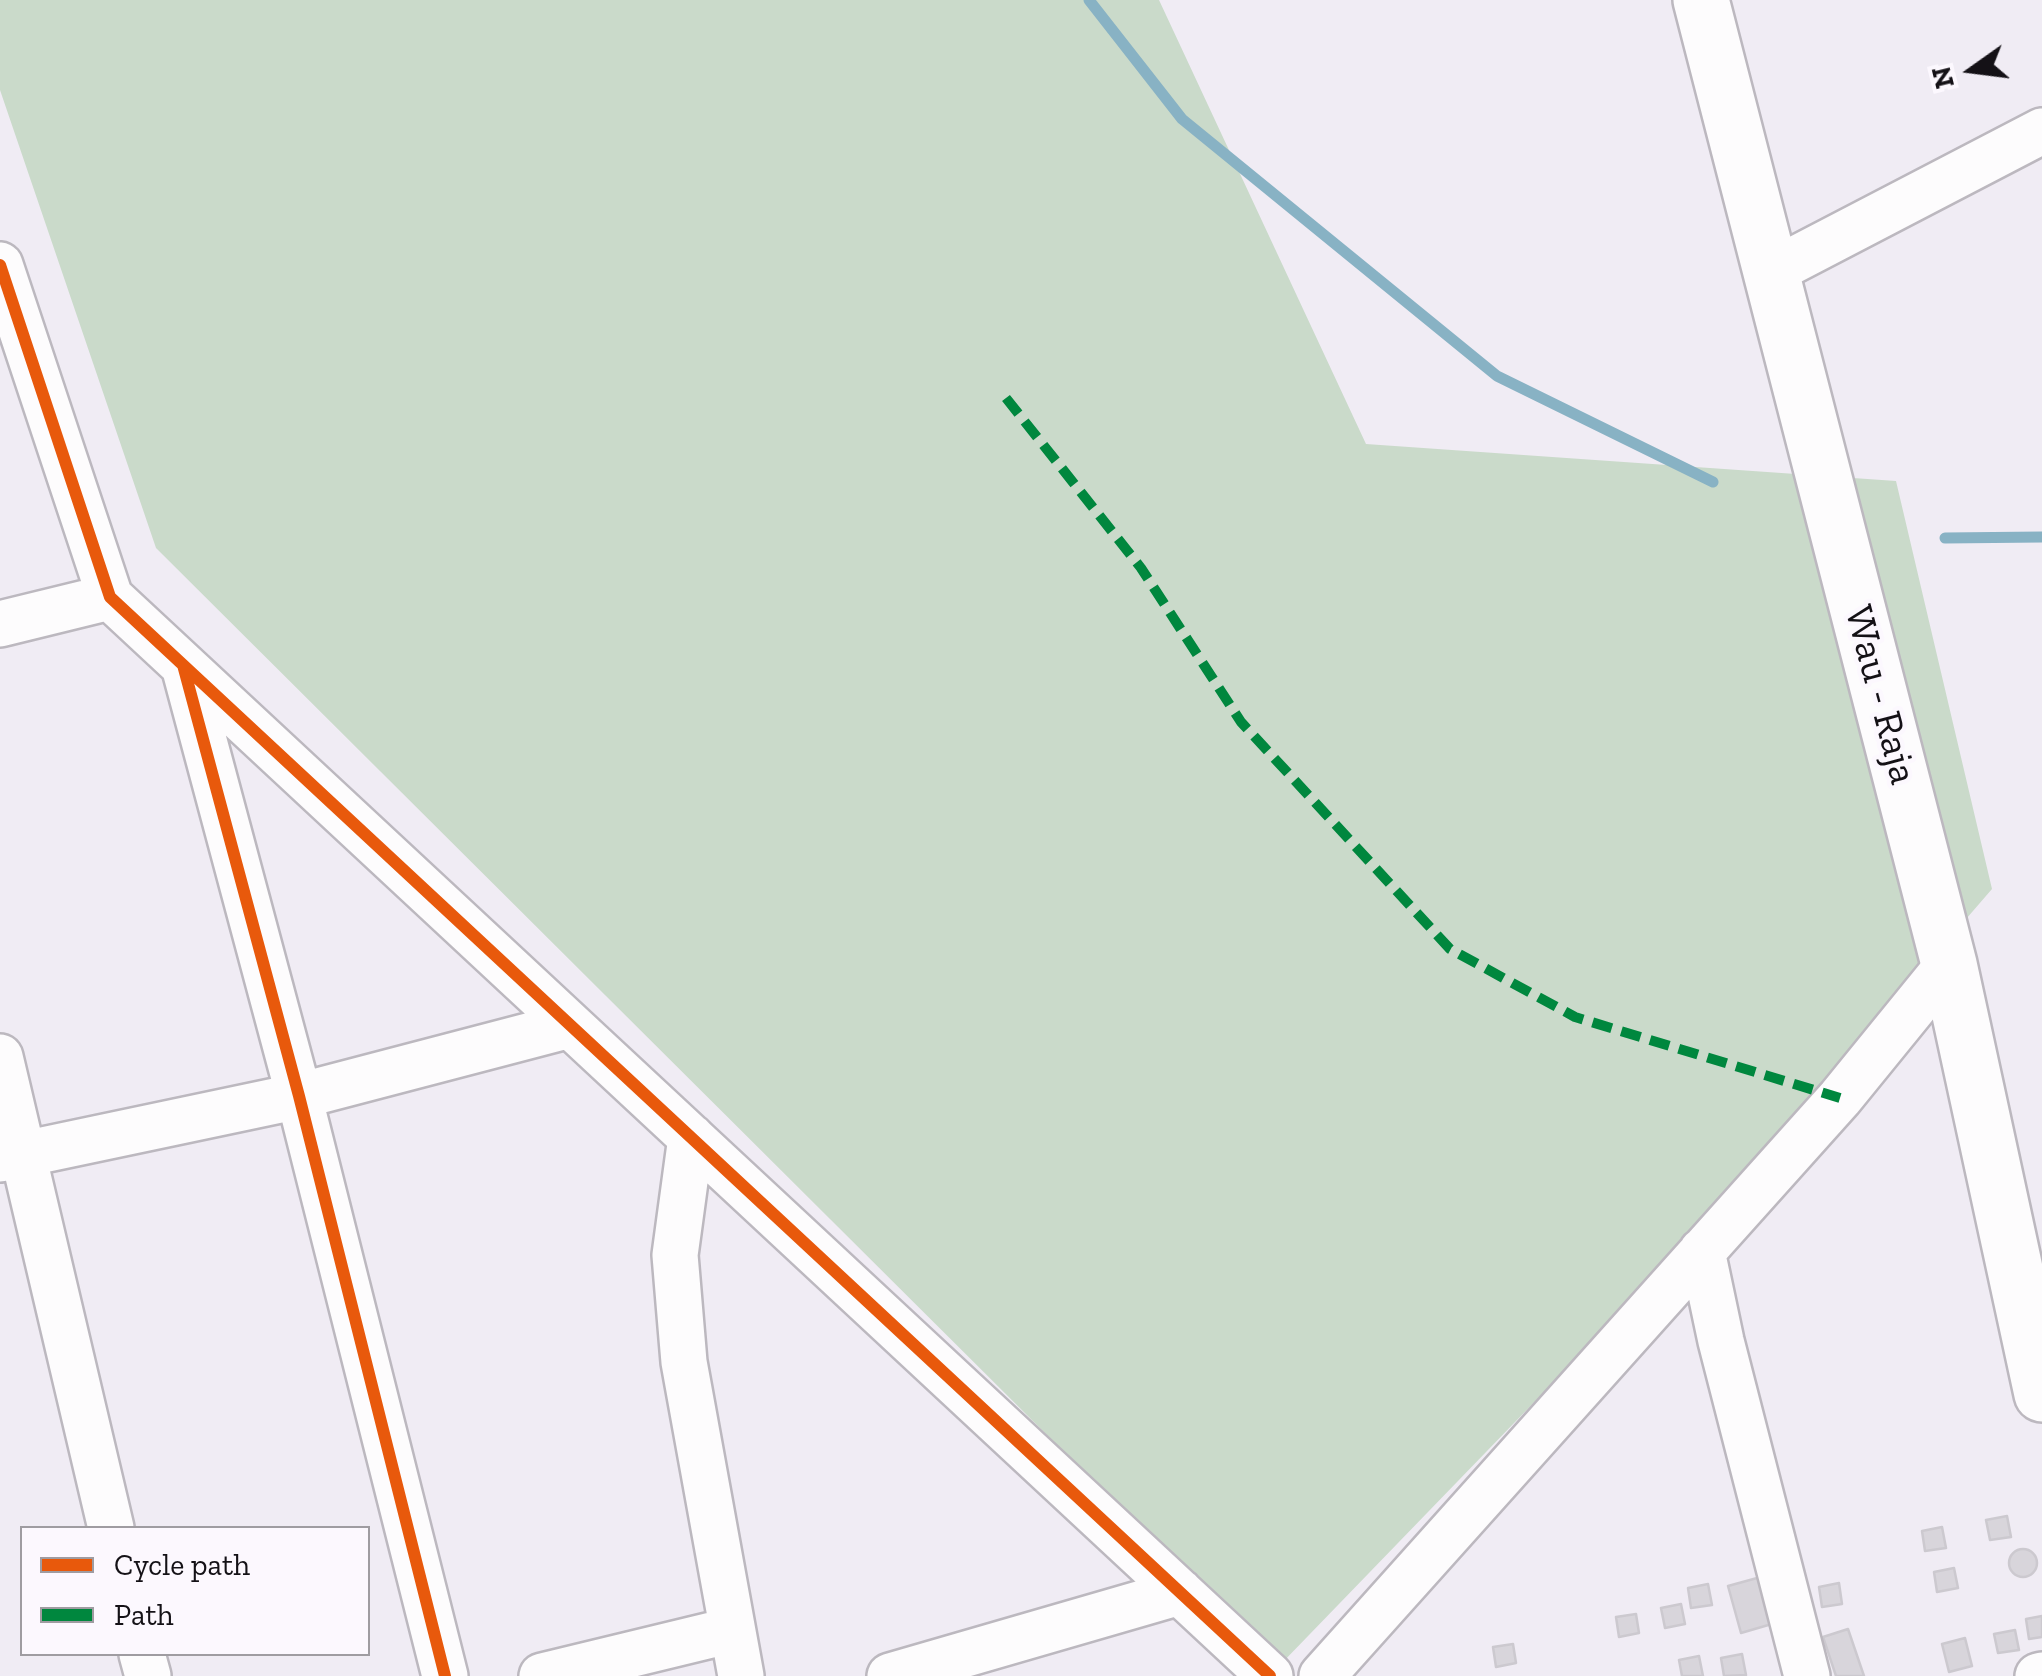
<!DOCTYPE html>
<html>
<head>
<meta charset="utf-8">
<style>
	body { margin:0 }
	#map { position:relative; width:2042px; height:1676px; overflow:hidden; background:#f0ecf4; font-family:"Zilla Slab",serif }
	canvas { display:block }
	.legend { position:absolute; left:20px; top:1526px; width:350px; height:130px; box-sizing:border-box; background:#fcf8fe; border:2px solid #9f9ca1; margin:0; padding:12px 18px; list-style:none; font-size:30px; color:#141116 }
	.legend li { display:flex; align-items:center; gap:20px; height:50px }
	.legend b { width:50px; border:2px solid #9f9ca1 }
	.north { position:absolute; left:1922px; top:20px; width:100px; height:100px; -webkit-text-stroke:8px #fcf8fe; paint-order:stroke; rotate:256deg; font-size:28px; font-weight:700; line-height:40px; text-align:center; color:#141116 }
	.north::after { content:''; display:block; margin:auto; width:35px; height:45px; background:#141116; clip-path:polygon(50% 0,100% 100%,50% 72%,0 100%) }
</style>
</head>
<body>
<div id="map">
<canvas width="2042" height="1676"></canvas>
<ul class="legend">
<li><b style="height:12px;background:#e8590c"></b>Cycle path</li>
<li><b style="height:12px;background:#00873e"></b>Path</li>
</ul>
<div class="north">N</div>
</div>
<script>
const ctx = document.querySelector('canvas').getContext('2d');
ctx.lineJoin = 'round';
function fillPath(path, color) { ctx.fillStyle = color; ctx.fill(path, 'evenodd'); }
function trace(path, color, width, dash) { ctx.strokeStyle = color; ctx.lineWidth = width; ctx.lineCap = dash ? 'butt' : 'round'; ctx.setLineDash(dash || []); ctx.stroke(path); }
function label(font, color, halo, rows, align = 'center') {
  ctx.font = font + ' "Zilla Slab",serif'; ctx.lineWidth = 9; ctx.setLineDash([]); ctx.textBaseline = 'middle'; ctx.strokeStyle = halo; ctx.fillStyle = color; for (const [text, x, y, turn = 0] of rows) {
    ctx.save(); ctx.translate(x, y); ctx.rotate((+turn || 0) * Math.PI / 180); ctx.textAlign = isNaN(turn) ? turn : align; if (halo) ctx.strokeText(text, 0, 0); ctx.fillText(text, 0, 0); ctx.restore();
  }
}
fillPath(new Path2D(`
	M0 0H1159L1366 444 1896 481 1992 889 1665 1267 1279 1666 156 548 0 90Z`), '#cadaca');
trace(new Path2D(`
	M1089 0 1182 119 1497 376 1713 482
	M1945 538 2042 537`), '#88b2c4', 11);
const building = new Path2D(`
	M2007 1516 2011 1537 1990 1540 1986 1520Z
	M1942 1527 1946 1548 1925 1551 1922 1531Z
	M2009 1563a14 14 0 1 1 28 0a14 14 0 1 1-28 0Z
	M1954 1568 1958 1588 1937 1592 1934 1572Z
	M1768 1575 1782 1621 1741 1633 1728 1586Z
	M1839 1583 1842 1604 1822 1607 1819 1587Z
	M1708 1584 1712 1605 1691 1608 1688 1588Z
	M1681 1604 1685 1624 1665 1628 1661 1608Z
	M1636 1614 1639 1633 1619 1637 1616 1617Z
	M2042 1616V1637L2029 1639 2026 1619Z
	M1848 1629 1864 1676H1836L1823 1637Z
	M2015 1630 2019 1650 1998 1653 1994 1634Z
	M1965 1638 1972 1666 1949 1672 1942 1644Z
	M1513 1644 1516 1663 1496 1667 1493 1647Z
	M1742 1654 1746 1675 1724 1676 1721 1658Z
	M1699 1656 1703 1676H1682L1679 1660Z`);
fillPath(building, '#d8d5db');
trace(building, '#ccc9cf', 2.5);
const street = new Path2D(`
	M0 265 110 597 1270 1676
	M1769 273 2042 131
	M0 624 110 597
	M184 666 299 1096 445 1676
	M0 1057 111 1528
	M691 1137 675 1255 684 1362 741 1676
	M0 1159 299 1096 570 1025
	M1702 1251 1721 1341 1807 1676
	M142 1654 148 1676
	M542 1676 732 1630
	M890 1676 1180 1592
	M1322 1676 1840 1098 1949 964
	M2038 1676 2042 1675`);
const primary = new Path2D(`
	M1701 0 1949 964 2042 1394`);
trace(street, '#bcb8bf', 50);
trace(primary, '#bcb8bf', 60);
trace(street, '#fdfcfd', 45);
trace(primary, '#fdfcfd', 55);
trace(new Path2D(`
	M1006 398 1141 568 1241 722 1450 949 1575 1017 1840 1098`), '#00873e', 10, [20, 10]);
trace(new Path2D(`
	M0 265 110 597 1270 1676
	M183 665 299 1096 445 1676`), '#e8590c', 12);
label('40px', '#141116', '#fcf8fe', [
	["Wau - Raja",1880,695,75]
]);
</script>
</body>
</html>
